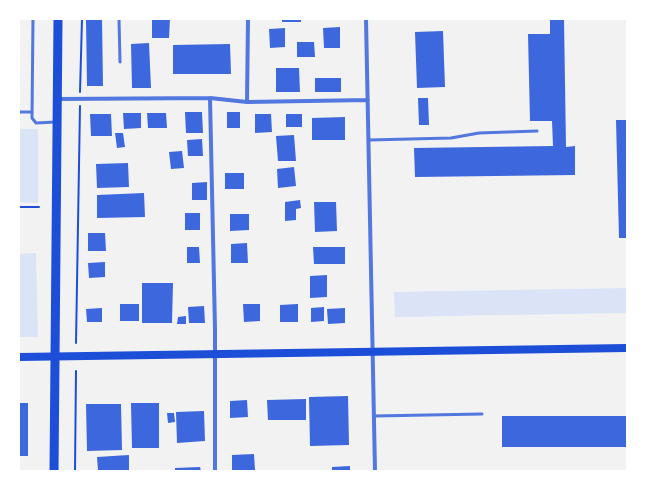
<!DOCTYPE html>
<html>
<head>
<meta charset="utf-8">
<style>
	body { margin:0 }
	#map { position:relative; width:646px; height:490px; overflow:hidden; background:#f2f2f2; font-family:Barlow,sans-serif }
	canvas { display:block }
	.frame { position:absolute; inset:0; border:20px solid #fff; pointer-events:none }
</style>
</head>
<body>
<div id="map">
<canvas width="646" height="490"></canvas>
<div class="frame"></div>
</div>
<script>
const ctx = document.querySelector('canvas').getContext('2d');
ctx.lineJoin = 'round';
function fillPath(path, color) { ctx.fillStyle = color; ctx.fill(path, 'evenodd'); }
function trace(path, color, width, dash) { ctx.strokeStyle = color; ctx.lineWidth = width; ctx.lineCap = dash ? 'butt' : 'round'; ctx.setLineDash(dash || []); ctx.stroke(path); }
fillPath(new Path2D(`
	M19 129H38V203L19 202Z
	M36 253 38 337H19V254Z
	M627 288V313L395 317 394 292Z`), '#dbe4f7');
fillPath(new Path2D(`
	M86 19H102L103 86H87Z
	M152 19H170L169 38H152Z
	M282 19H301V22H282Z
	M550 19H564L566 147 575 146V175L415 177 414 148 553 146 552 121H530L528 34H550Z
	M340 27V48H324L323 28Z
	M285 28V47L270 48 269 29Z
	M443 31 445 87 417 88 415 32Z
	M297 42H314L315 57H297Z
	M149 43 151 88H132L131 44Z
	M230 44 231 74H173V45Z
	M276 68H299L300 92H276Z
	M315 78H341V92H315Z
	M418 98H428L429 125H419Z
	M185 112H202L203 133H186Z
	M227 112H240V128H227Z
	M123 113H141V128L124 129Z
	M147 113H166L167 128H148Z
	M90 114H111L112 136H91Z
	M255 114H271L272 132 255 133Z
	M286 114H302V127H286Z
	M345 117V140H312V118Z
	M616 120H627V238H619Z
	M115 133H123L125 147 117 148Z
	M294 135 296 161H278L276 136Z
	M202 139 203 156H188L187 140Z
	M182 151 184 168 171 169 169 152Z
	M128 163 129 187 97 188 96 164Z
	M294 167 296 186 278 188 277 169Z
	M225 173H244V189H225Z
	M207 182V200H192V183Z
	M144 193 145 217 97 218V195Z
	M300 200 301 208 296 209V220L285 221V202Z
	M314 202H336L337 231 315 232Z
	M185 213H200V230H185Z
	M230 214H249V230L230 231Z
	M88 233H105L106 251H88Z
	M247 243 248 263H231V244Z
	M187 247H199L200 263H187Z
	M313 247H345V264H314Z
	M105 262V277L89 278 88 263Z
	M327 275V297L310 298V276Z
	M142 283H173L172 323H142Z
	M120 304H139V321H120Z
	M243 304H260V321L244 322Z
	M298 304V322H280V305Z
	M204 306 205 323H189L188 307Z
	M324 307V321L311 322V308Z
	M102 308V322H87L86 309Z
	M345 308V323L328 324 327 309Z
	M186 316V324H177L178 317Z
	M348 396 349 445 310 446 309 397Z
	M306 399V420H268L267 400Z
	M247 400 248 417 230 418V401Z
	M19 403H28V456H19Z
	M131 403H159V448H132Z
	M86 404H121L122 450 87 451Z
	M204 411 205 441 177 443 176 412Z
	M167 413H174L175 422 168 423Z
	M502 416H627V447H502Z
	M254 454 255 470 232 471V455Z
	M129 455V471H98L97 457Z
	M350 466V471H332V467Z
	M200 467 201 471H175V468Z`), '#3d67dc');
trace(new Path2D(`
	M80 92 82 19
	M19 207H39
	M76 343 80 106
	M75 471 76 371`), '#1d4ed8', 2);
trace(new Path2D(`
	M33 19 32 118 36 123 56 122
	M119 19 120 62
	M19 112H32
	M369 140 451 138 479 133 537 131
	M374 416 482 414`), '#5277de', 3);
trace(new Path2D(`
	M366 19 375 471
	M210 98 215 329V471
	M58 99 210 98 247 102 368 100
	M247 102 248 19`), '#5277de', 4);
trace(new Path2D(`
	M19 357 627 348`), '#1d4ed8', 8);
trace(new Path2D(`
	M54 471 58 19`), '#1d4ed8', 9);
</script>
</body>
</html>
